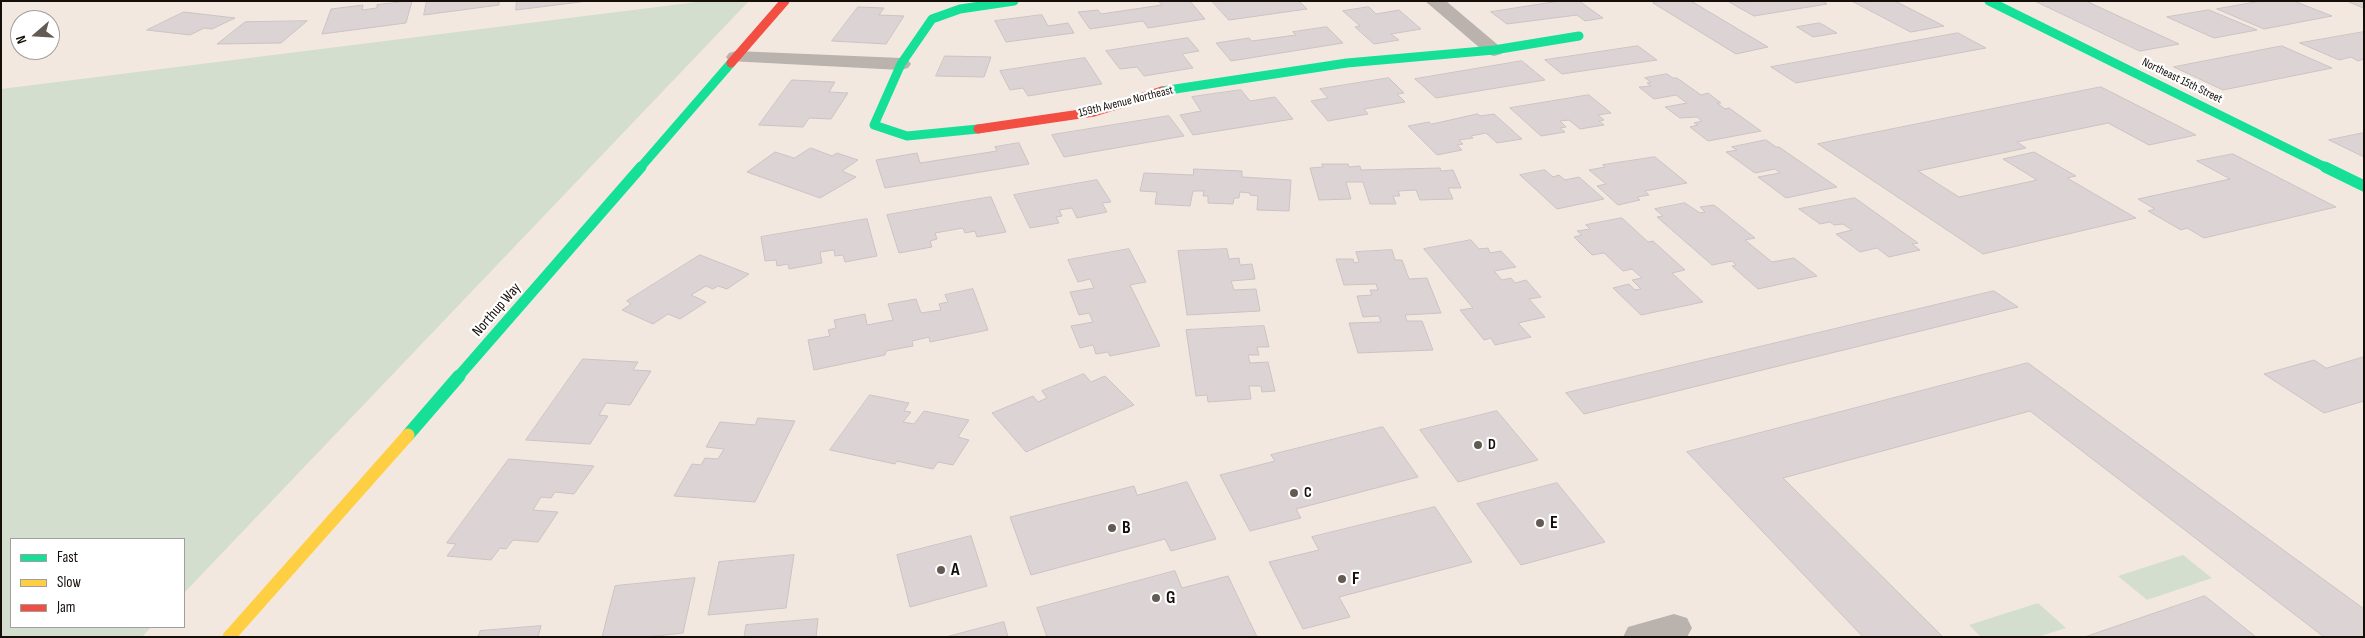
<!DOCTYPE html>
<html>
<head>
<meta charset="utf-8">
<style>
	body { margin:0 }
	#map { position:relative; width:2365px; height:638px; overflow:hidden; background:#f3e8e0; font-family:"Sofia Sans Condensed",sans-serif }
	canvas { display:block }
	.frame { position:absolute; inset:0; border:2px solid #150e09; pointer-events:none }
	.legend { position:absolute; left:10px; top:538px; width:175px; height:90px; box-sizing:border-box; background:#fff; border:1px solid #a19f9d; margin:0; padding:6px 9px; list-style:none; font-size:15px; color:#150e09 }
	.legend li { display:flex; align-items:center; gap:10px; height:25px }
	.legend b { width:25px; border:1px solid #a19f9d }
	.north { position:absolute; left:10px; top:10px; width:50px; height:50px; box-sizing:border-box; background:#fff; border:1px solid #a19f9d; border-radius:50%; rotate:251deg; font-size:14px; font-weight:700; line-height:20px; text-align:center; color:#150e09 }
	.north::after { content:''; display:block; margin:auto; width:18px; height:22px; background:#635a54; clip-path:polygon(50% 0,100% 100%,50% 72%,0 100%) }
</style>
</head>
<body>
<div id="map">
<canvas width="2365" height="638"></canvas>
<div class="frame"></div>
<ul class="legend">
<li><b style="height:6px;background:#16e098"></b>Fast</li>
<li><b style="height:6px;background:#ffcf43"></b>Slow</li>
<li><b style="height:6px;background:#f24e42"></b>Jam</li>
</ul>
<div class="north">N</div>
</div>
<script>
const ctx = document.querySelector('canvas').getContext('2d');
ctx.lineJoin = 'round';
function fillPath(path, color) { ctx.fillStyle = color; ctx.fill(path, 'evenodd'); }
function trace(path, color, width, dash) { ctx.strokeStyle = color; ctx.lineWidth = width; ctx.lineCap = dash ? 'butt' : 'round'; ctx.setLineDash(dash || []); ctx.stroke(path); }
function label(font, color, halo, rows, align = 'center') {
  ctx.font = font + ' "Sofia Sans Condensed",sans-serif'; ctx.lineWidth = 4.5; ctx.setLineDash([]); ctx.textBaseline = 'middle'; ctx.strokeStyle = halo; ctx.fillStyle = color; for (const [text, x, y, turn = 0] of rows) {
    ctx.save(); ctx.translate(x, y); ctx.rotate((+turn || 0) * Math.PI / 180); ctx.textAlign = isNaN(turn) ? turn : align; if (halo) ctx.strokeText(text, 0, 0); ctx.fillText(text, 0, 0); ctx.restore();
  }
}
fillPath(new Path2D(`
	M705 1H749L184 593V539H11V627H151L142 637H1V89Z
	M2183 555 2212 578 2147 600 2118 576Z
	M2038 603 2066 628 2038 637H1981L1969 625Z`), '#d3dece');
const building = new Path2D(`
	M412 1 406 23 322 34 331 9 363 5 362 10 377 8V5Z
	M427 1H499V5L424 15Z
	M517 1H588L516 10Z
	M1158 1H1190L1205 19 1148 28 1143 21 1090 29 1078 12 1098 10 1101 14 1162 5Z
	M1212 1H1299L1307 9 1229 20Z
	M1560 1H1579L1603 18 1585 21 1577 15 1507 24 1491 12Z
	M1661 1H1691L1768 47 1736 54 1653 3Z
	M1822 1 1827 4 1754 16 1729 2Z
	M1852 1H1895L1944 26 1911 32Z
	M2035 1H2086L2179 44 2140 51Z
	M2261 1H2294L2332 16 2264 29 2217 9Z
	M2347 1H2364V8Z
	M858 7 884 8 879 15 904 16 886 44 832 41Z
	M1369 7 1376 14 1399 10 1421 29 1391 34 1399 40 1374 44 1355 27 1360 26 1343 11Z
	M2209 10 2257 30 2214 38 2167 17Z
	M184 12 235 18 212 29 204 28 190 35 147 30Z
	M1042 15 1048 26 1068 23 1074 33 1006 42 995 21Z
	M307 21 281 43 217 44 245 22Z
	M1820 23 1837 33 1813 37 1797 27Z
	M1327 27 1343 43 1231 61 1216 43 1249 38 1252 41 1296 35 1293 32Z
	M2364 32V59L2358 61 2351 57 2339 60 2300 43Z
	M1958 33 1986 48 1796 83 1771 67Z
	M1188 38 1199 51 1182 54 1193 68 1144 76 1137 67 1120 69 1106 51Z
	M1638 46 1657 60 1562 74 1545 60Z
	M2282 46 2332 68 2223 90 2174 67Z
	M945 56 991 57 984 77 936 76Z
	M1085 58 1102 84 1028 96 1023 88 1010 90 1000 71Z
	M1522 61 1545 80 1436 98 1415 79Z
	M1667 74 1673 78H1677L1701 95 1708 93 1721 103H1717L1725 109 1729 108 1761 131 1708 141 1690 127 1698 125 1694 123 1702 121 1697 117 1680 118 1665 107 1687 103 1676 95 1654 99 1639 87 1651 86 1647 83 1651 82 1645 78Z
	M1389 78 1404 93 1397 94 1405 102 1364 109 1368 114 1328 121 1311 101 1328 98 1320 89Z
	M792 80 835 82 829 92 848 93 831 119 809 118 803 127 759 125Z
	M2101 87 2196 135 2149 145 2108 123 2017 142 2026 148 1918 171 1959 197 2037 180 2003 159 2034 152 2076 176 2067 178 2136 218 1983 254 1818 144Z
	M1241 90 1250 101 1275 97 1293 119 1193 135 1180 115 1201 111 1192 97Z
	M1589 95 1611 113 1598 115 1604 120 1599 121 1604 125 1580 129 1569 120 1560 121 1566 127 1560 128 1565 132 1541 136 1510 108Z
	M1478 114 1480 116 1494 114 1522 139 1497 143 1486 133 1471 136 1473 138 1459 140 1463 144 1457 145 1462 150 1437 155 1408 126 1429 122 1431 124Z
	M1169 116 1184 136 1064 157 1052 135Z
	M2364 133V157L2329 140Z
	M1766 140 1776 147H1779L1837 187 1786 198 1758 177 1780 173 1775 169 1755 173 1726 152 1737 150 1732 147Z
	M1019 143 1029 164 885 188 876 160 917 153 920 163 997 151 995 147Z
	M811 148 832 156 837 153 858 160 842 171 856 177 820 198 747 172 775 152 794 158Z
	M2233 154 2336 207 2204 238 2187 228 2181 230 2148 211 2155 209 2138 199 2230 179 2197 161Z
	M1655 157 1687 183 1645 191 1649 195 1637 197 1640 200 1618 205 1597 186 1606 184 1589 170 1605 167 1603 165Z
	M1322 164H1348L1349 167 1360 166 1361 170 1440 168 1441 171 1453 170 1461 188H1448L1453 199 1420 200 1416 190 1398 191 1400 196H1393L1396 204H1370L1363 182H1346L1351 199 1319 200 1310 168 1323 167Z
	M1194 169 1242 171V177L1291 180 1289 211 1257 210 1258 196 1250 195V193L1240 192 1239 198H1234L1233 204 1208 203V196H1203L1204 191H1193L1190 206 1155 204 1157 192 1140 191 1144 173 1193 175Z
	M1545 170 1553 177 1559 175 1565 180 1579 177 1604 199 1557 209 1520 175Z
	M1097 180 1111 202 1102 203 1107 212 1077 218 1072 208 1059 210 1062 216 1056 217 1059 223 1030 228 1014 195Z
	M991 197 1006 232 977 237 975 231 965 233 963 228 935 233 937 239 930 241 932 247 899 253 887 215Z
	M1855 198 1918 243 1912 244 1920 250 1889 257 1877 248 1860 252 1836 234 1852 230 1843 224 1834 225 1830 222 1820 224 1799 209Z
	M1685 203 1700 213 1705 212 1700 207 1714 205 1755 238 1745 240 1772 262 1794 258 1817 276 1758 289 1732 266 1736 265 1732 261 1712 265 1657 217 1663 216 1655 209Z
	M1622 218 1648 242 1653 241 1685 270 1672 273 1703 302 1641 315 1613 288 1629 284 1635 290 1641 289 1632 280 1642 278 1632 269 1623 271 1604 253 1592 255 1574 237 1582 235 1577 231 1590 229 1586 225Z
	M867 219 877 256 845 262 843 255 835 256 834 250 820 252 822 263 789 269 788 264 777 266 776 260 765 261 761 237Z
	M1471 240 1479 249 1488 248 1490 253 1501 251 1516 267 1494 271 1502 280 1511 278 1515 283 1526 280 1541 297 1529 299 1545 317 1518 323 1531 337 1495 345 1491 338 1484 340 1460 310 1473 308 1424 249Z
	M1129 249 1146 282 1130 285 1160 346 1110 356 1108 352 1096 354 1093 345 1080 348 1071 326 1093 322 1089 313 1079 315 1070 292 1094 288 1090 279 1078 282 1068 260Z
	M1227 249 1229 259 1239 258 1240 265 1252 264 1255 279 1231 281 1234 290 1256 289 1260 311 1187 315 1178 251Z
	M1392 250 1395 260H1402L1409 279 1427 278 1441 313 1405 315 1407 321H1422L1433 350 1358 353 1349 323 1381 322 1379 316 1363 317 1357 296 1372 295 1370 290H1378L1376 284 1344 285 1336 259H1353L1354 263 1359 262 1356 252Z
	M700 255 749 274 727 289 718 286 713 289 706 286 691 295 706 302 680 319 668 314 653 324 622 310 631 304 627 301Z
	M973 289 988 330 930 342 929 337 912 341 913 346 886 351 885 355 814 370 808 340 830 336 828 330 836 328 834 320 865 314 867 325 893 320 888 304 916 299 921 313 941 310 939 304 948 302 945 295Z
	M1994 291 2018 307 1584 414 1566 393Z
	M1264 326 1269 347H1257L1259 355H1248L1250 363 1268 362 1275 391 1262 392 1261 386H1249L1251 399 1208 402 1207 395 1196 396 1186 330Z
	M2364 357V401L2324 413 2264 374 2314 360 2326 368Z
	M583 359 638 362 633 370 651 371 630 405 606 403 599 415 608 416 590 444 526 440Z
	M2028 363 2364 609V637H2324L2030 411 1783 478 1943 637H1863L1687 452Z
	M1084 374 1091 382 1105 376 1134 405 1026 452 992 413 1033 396 1038 402 1047 398 1042 391Z
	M870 395 909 403 904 411 911 412 903 422 914 424 924 411 969 420 958 437 969 440 953 465 938 462 933 469 897 461 895 464 830 450Z
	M1497 411 1538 460 1458 482 1420 430Z
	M758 418 795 421 755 502 674 496 692 464 701 465 705 458 718 459 724 449 706 447 720 422 755 425Z
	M1383 427 1418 477 1296 509 1301 518 1250 531 1220 475 1275 461 1271 455Z
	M509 459 594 466 574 494 555 492 551 498 541 497 533 510 558 512 538 542 513 540 506 549 500 548 491 560 447 556 456 544 447 543Z
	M1187 482 1216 539 1171 551 1165 539 1031 575 1010 517 1134 486 1137 495Z
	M1557 483 1605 542 1521 565 1477 504Z
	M1435 507 1472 562 1339 597 1350 617 1303 629 1269 562 1319 550 1312 537Z
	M971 536 987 586 910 607 897 555Z
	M794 555 786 608 708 615 719 562Z
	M1175 571 1182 588 1228 576 1257 637H1047L1037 608Z
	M695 578 683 633 648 637H602L615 586Z
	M2205 596 2256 637H2085Z
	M818 619 816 637H744L746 625Z
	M1004 622 1008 637H946Z
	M541 626 538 637H478L480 631Z`);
fillPath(building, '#dcd4d4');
trace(building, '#cbc3c3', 1);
fillPath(new Path2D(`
	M1425 1H1446L1504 50 1501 54 1494 56 1487 54Z
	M736 51 901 58 908 60 911 64 908 68 901 70 729 61 726 57 729 53Z
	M1674 614 1687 618 1692 628 1687 637H1623L1628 627Z`), '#b9b2ad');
trace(new Path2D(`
	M1989 1 2327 168
	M1162 91 1347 63 1494 50 1579 36
	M978 129 907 136 874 125 901 64 932 19 960 9 1014 1
	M640 168 731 63`), '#16e098', 9);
trace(new Path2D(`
	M2325 167 2364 186
	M458 377 641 167`), '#16e098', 11);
trace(new Path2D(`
	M408 435 459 376`), '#16e098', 13);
trace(new Path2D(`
	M229 637 408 435`), '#ffcf43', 13);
trace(new Path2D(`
	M731 63 785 1
	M978 129 1094 112 1162 91`), '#f24e42', 9);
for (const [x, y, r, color] of [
	[1478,445,5,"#635a54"],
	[1294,493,5,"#635a54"],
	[1540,523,5,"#635a54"],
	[1112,528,5,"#635a54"],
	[941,570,5,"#635a54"],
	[1342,579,5,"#635a54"],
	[1156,598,5,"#635a54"]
]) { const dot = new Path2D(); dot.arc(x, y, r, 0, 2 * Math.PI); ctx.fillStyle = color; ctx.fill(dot); trace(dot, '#fff', 2); }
label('12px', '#150e09', '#fff', [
	["Northeast 15th Street",2182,81,26],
	["159th Avenue Northeast",1126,102,-14]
]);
label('15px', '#150e09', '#fff', [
	["Northup Way",497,310,-49]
]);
label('bold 15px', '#150e09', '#fff', [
	["D",1488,445],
	["C",1304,493]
], 'left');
label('bold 18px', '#150e09', '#fff', [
	["E",1550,523],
	["B",1122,528],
	["A",951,570],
	["F",1352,579],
	["G",1166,598]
], 'left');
</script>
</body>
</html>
